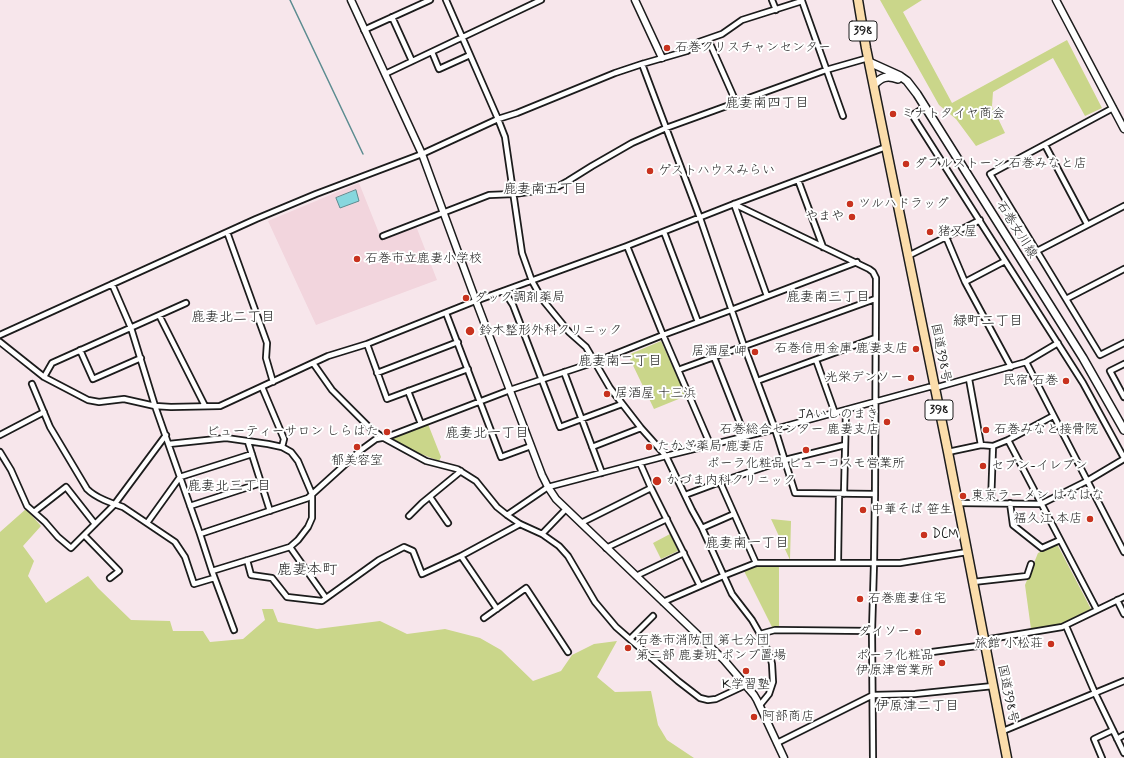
<!DOCTYPE html>
<html>
<head>
<meta charset="utf-8">
<style>
	body { margin:0 }
	canvas { display:block; background:#f7e6eb }
</style>
</head>
<body>
<canvas width="1124" height="758"></canvas>
<script>
const ctx = document.querySelector('canvas').getContext('2d');
ctx.lineJoin = 'round';
function fillPath(path, color) { ctx.fillStyle = color; ctx.fill(path, 'evenodd'); }
function trace(path, color, width, dash) { ctx.strokeStyle = color; ctx.lineWidth = width; ctx.lineCap = dash ? 'butt' : 'round'; ctx.setLineDash(dash || []); ctx.stroke(path); }
function label(font, color, halo, rows, align = 'center') {
  ctx.font = font + ' Mynerve,"Klee One",sans-serif'; ctx.lineWidth = 4; ctx.setLineDash([]); ctx.textBaseline = 'middle'; ctx.strokeStyle = halo; ctx.fillStyle = color; for (const [text, x, y, turn = 0] of rows) {
    ctx.save(); ctx.translate(x, y); ctx.rotate((+turn || 0) * Math.PI / 180); ctx.textAlign = isNaN(turn) ? turn : align; if (halo) ctx.strokeText(text, 0, 0); ctx.fillText(text, 0, 0); ctx.restore();
  }
}
fillPath(new Path2D(`
	M359 183 381 238 416 226 437 280 316 325 268 221Z`), '#f2d5dd');
fillPath(new Path2D(`
	M880 0H922L903 12 952 103 1067 40 1102 108 1085 116 1053 58 993 92 992 106 1005 133 976 146 956 119 939 105Z
	M661 341 686 396 654 409 628 355Z
	M428 424 441 457 439 461 416 452 389 438Z
	M26 509 41 526 23 546 34 561 28 576 46 603 88 576 98 588 131 620 170 621 173 631H203L210 642 243 639 265 620 262 609H273L278 622 317 629 380 621 407 634 445 629 480 638 501 650 533 681 561 671 572 655 594 644 617 641 597 677 615 692 651 691 658 725 667 740 694 758H0V532Z
	M771 519 791 521 790 560Z
	M670 534 678 551 661 559 653 543Z
	M1057 544 1091 609 1056 626 1031 629 1025 585 1038 553Z
	M756 566 779 567V628L773 629 744 571Z`), '#cad68a');
const water = new Path2D(`
	M356 190 359 201 340 208 336 198Z`);
fillPath(water, '#86d7de');
trace(water, '#5c8c90', 1);
trace(new Path2D(`
	M290 0 363 154`), '#5c8c90', 1.5);
const minor = new Path2D(`
	M446 0 498 119 505 137 522 253 532 281 542 299 569 332 586 347 610 388 641 428 666 456 692 510 702 528 732 594 752 620 760 634 770 655 772 664 773 682 769 694 760 705
	M772 0 776 10
	M802 1 843 116
	M392 17 412 61
	M364 30 430 0
	M708 39 736 102
	M432 52 439 69 470 55
	M642 64 700 218 744 346 775 429 795 493 875 494
	M385 74 541 0
	M925 107 914 114V118L1083 383 1124 458
	M1113 108 990 174 1100 355 1124 343
	M1045 145 1087 224
	M798 180 823 247
	M734 204 869 269 873 272 876 278 875 494 874 563 872 631 873 758
	M734 204 767 296
	M227 232 267 343 266 358 273 382
	M664 232 698 322
	M383 236 489 195 514 194 542 190 557 187 568 181 592 166 632 143 666 128 826 70 868 58
	M946 237 965 282 1011 367
	M627 246 663 335 710 444
	M1037 251 1124 206
	M908 256 980 220
	M965 282 1005 261
	M112 284 131 328 155 406 200 534 212 571 234 630
	M504 291 513 305 560 427 622 404
	M1066 299 1124 269
	M446 313 501 457 531 446
	M159 315 205 406
	M0 335 256 219 316 194 422 154 498 119 517 113 615 73 642 64 687 51 699 42 722 34 742 20 802 1V0
	M0 342 44 377 88 400 99 402 124 399 155 406 171 407 220 406 328 356 367 344 470 303 627 246 734 204 886 147
	M367 344 387 399 468 369
	M80 350 93 379 141 358
	M714 357 745 436
	M816 360 835 413
	M1026 362 1124 552
	M313 363 332 390 370 428 382 437 426 461 457 469 476 481 497 507 507 515 520 524 542 534 559 546 568 556 595 602 616 627 678 681 700 698 708 700 716 699 746 685
	M1124 364 1110 371 1124 397
	M678 370 875 299
	M564 372 602 473
	M377 373 458 342
	M44 377 52 363 186 303
	M969 379 981 445
	M757 381 875 338
	M32 384 50 427 87 489C96 498 111 503 123 507L175 542 185 557 194 584 214 578
	M262 387 284 439 282 447
	M408 391 421 424
	M0 435 44 412
	M1008 440 1097 610
	M248 442 270 511
	M169 444 226 438 268 444 282 447 291 452 298 461 312 494V518L308 527 298 540 290 547 212 571
	M592 447 641 428
	M0 452 11 470 27 506 45 522 58 537 71 548 114 505 166 435
	M948 452 981 445 993 446 1008 440 1053 416
	M640 463 651 488 700 586
	M720 482 756 563
	M844 494 846 410
	M685 495 720 482 785 460 845 445
	M430 497 448 523
	M958 503 1041 504 1087 481 1124 459
	M991 503 993 446
	M1010 503 1013 525 1042 548 1060 540
	M190 506 261 483
	M34 512 66 487 95 524
	M507 515 548 487 666 456 775 429 929 387H938L1026 362 1058 343
	M409 516 422 503 461 471
	M147 523 180 477 252 454
	M581 523 651 488
	M702 528 734 514
	M200 534 308 498 361 450 376 439 387 437 510 390 595 362 663 335 731 310 857 262
	M542 534 566 509
	M84 535 119 571 110 578
	M290 547 326 598
	M606 548 667 519
	M461 556 497 609
	M247 560 251 575 272 578 287 597 322 601 379 560 404 547 413 551 422 574 461 556 520 524
	M838 563 839 494
	M636 576 684 553
	M973 582 1027 576 1031 564
	M1117 600 1124 614
	M663 602 723 576 756 563H900L967 552
	M484 618 526 588 568 652
	M1066 626 1095 693 1124 753
	M760 634 775 630 872 631
	M630 639 653 616
	M984 640 1062 627 1124 597
	M917 654 985 645
	M1003 731 1124 681
	M1117 739 1124 735
	M777 743 873 695 915 694 993 686
	M1102 758 1094 739 1113 730`);
const tertiary = new Path2D(`
	M351 0 422 154 476 301 542 475 548 487 556 499 724 660 754 695 757 700 784 758
	M635 0 662 58
	M1056 0 1124 129`);
const secondary = new Path2D(`
	M869 62 900 76 907 81 917 94 1083 358 1124 430
	M874 85C881 77 887 75 898 79`);
const trunk = new Path2D(`
	M858 0 866 48 948 452 1007 758`);
trace(minor, '#1c1c1c', 8);
trace(tertiary, '#1c1c1c', 9);
trace(secondary, '#1c1c1c', 10);
trace(trunk, '#1c1c1c', 11);
trace(minor, '#fff', 4.5);
trace(tertiary, '#fff', 6);
trace(secondary, '#fff', 7);
trace(trunk, '#fbddab', 8);
for (const [x, y, r, color] of [
	[667,48,4,"#c8321e"],
	[893,114,4,"#c8321e"],
	[906,164,4,"#c8321e"],
	[650,171,4,"#c8321e"],
	[850,204,4,"#c8321e"],
	[852,217,4,"#c8321e"],
	[930,232,4,"#c8321e"],
	[357,259,4,"#c8321e"],
	[466,298,4,"#c8321e"],
	[470,331,5,"#c8321e"],
	[916,349,4,"#c8321e"],
	[755,352,4,"#c8321e"],
	[911,378,4,"#c8321e"],
	[1066,381,4,"#c8321e"],
	[607,394,4,"#c8321e"],
	[887,422,4,"#c8321e"],
	[986,430,4,"#c8321e"],
	[387,432,4,"#c8321e"],
	[357,447,4,"#c8321e"],
	[649,447,4,"#c8321e"],
	[806,450,4,"#c8321e"],
	[983,466,4,"#c8321e"],
	[657,481,5,"#c8321e"],
	[963,496,4,"#c8321e"],
	[863,510,4,"#c8321e"],
	[1090,519,4,"#c8321e"],
	[924,535,4,"#c8321e"],
	[860,599,4,"#c8321e"],
	[918,632,4,"#c8321e"],
	[1051,644,4,"#c8321e"],
	[628,648,4,"#c8321e"],
	[942,663,4,"#c8321e"],
	[746,671,4,"#c8321e"],
	[754,717,4,"#c8321e"]
]) { const dot = new Path2D(); dot.arc(x, y, r, 0, 2 * Math.PI); ctx.fillStyle = color; ctx.fill(dot); trace(dot, '#fff', 1.5); }
for (const [x, y, w] of [
	[863,31,28],
	[939,410,28]
]) { const box = new Path2D(); box.roundRect(x - w / 2, y - 10, w, 20, 3); ctx.fillStyle = '#fff'; ctx.fill(box); trace(box, '#1c1c1c', 1); }
label('bold 12px', '#1c1c1c', null, [
	["398",863,31],
	["398",939,410]
]);
label('13px', '#1c1c1c', '#fff', [
	["石巻クリスチャンセンター",675,48],
	["ミナトタイヤ商会",901,114],
	["ダブルストーン 石巻みなと店",914,164],
	["ゲストハウスみらい",658,171],
	["ツルハドラッグ",858,204],
	["やまや",844,217,"right"],
	["猪又屋",938,232],
	["石巻市立鹿妻小学校",365,259],
	["ダック調剤薬局",474,298],
	["鈴木整形外科クリニック",479,331],
	["石巻信用金庫 鹿妻支店",908,349,"right"],
	["居酒屋 岬",747,352,"right"],
	["光栄デンソー",903,378,"right"],
	["民宿 石巻",1058,381,"right"],
	["居酒屋 十三浜",615,394],
	["JAいしのまき",879,415,"right"],
	["石巻総合センター 鹿妻支店",879,430,"right"],
	["石巻みなと接骨院",994,430],
	["ビューティーサロン しらはた",379,432,"right"],
	["たかぎ薬局 鹿妻店",657,447],
	["郁美容室",357,461,"center"],
	["ポーラ化粧品 ビューコスモ営業所",806,464,"center"],
	["セブン-イレブン",991,466],
	["かづま内科クリニック",666,481],
	["東京ラーメン はなはな",971,496],
	["中華そば 笹生",871,510],
	["福久江 本店",1082,519,"right"],
	["DCM",932,535],
	["石巻鹿妻住宅",868,599],
	["ダイソー",910,632,"right"],
	["石巻市消防団 第七分団",636,641],
	["第二部 鹿妻班 ポンプ置場",636,656],
	["旅館 小松荘",1043,644,"right"],
	["ポーラ化粧品",934,656,"right"],
	["伊原津営業所",934,671,"right"],
	["K学習塾",746,685,"center"],
	["阿部商店",762,717]
], 'left');
label('13px', '#1c1c1c', '#fff', [
	["石巻女川線",1016,230,58],
	["国道398号",940,353,79],
	["国道398号",1007,694,78]
]);
label('14px', '#1c1c1c', '#fff', [
	["鹿妻南四丁目",767,104],
	["鹿妻南五丁目",545,190],
	["鹿妻南三丁目",828,298],
	["鹿妻北二丁目",233,318],
	["緑町二丁目",988,322],
	["鹿妻南二丁目",620,362],
	["鹿妻北一丁目",487,434],
	["鹿妻北三丁目",229,487],
	["鹿妻南一丁目",747,544],
	["伊原津二丁目",917,707]
]);
label('15px', '#1c1c1c', '#fff', [
	["鹿妻本町",307,571]
]);
</script>
</body>
</html>
